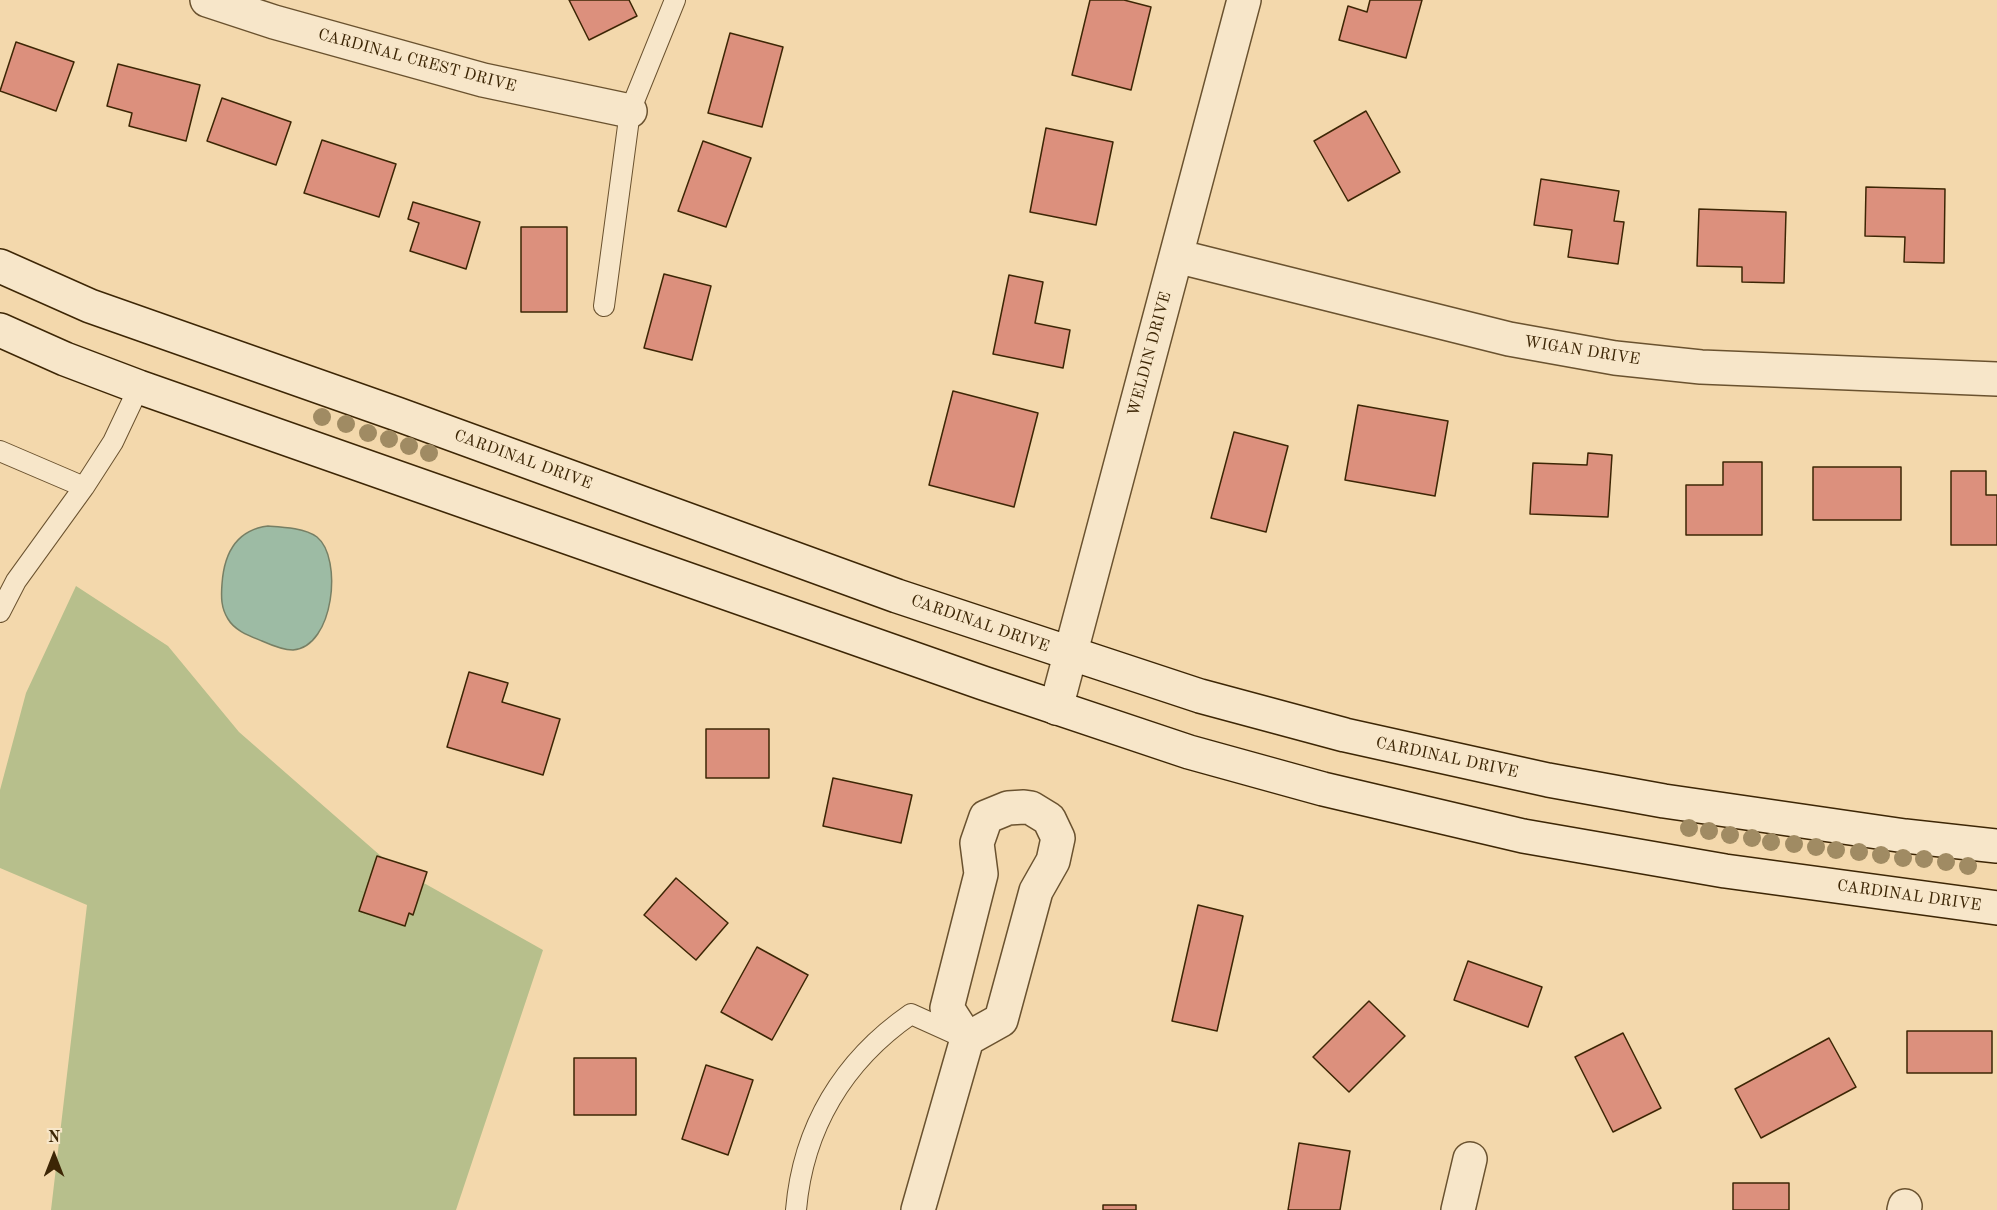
<!DOCTYPE html>
<html>
<head>
<meta charset="utf-8">
<style>
	body { margin:0 }
	#map { position:relative; width:1997px; height:1210px; overflow:hidden; background:#f3d8ac; font-family:"Old Standard TT",serif }
	canvas { display:block }
	.north { position:absolute; left:24px; top:1126px; width:60px; height:60px; -webkit-text-stroke:4px #f7e6c9; paint-order:stroke; rotate:0deg; font-size:16px; font-weight:700; line-height:24px; text-align:center; color:#3d2605 }
	.north::after { content:''; display:block; margin:auto; width:21px; height:27px; background:#3d2605; clip-path:polygon(50% 0,100% 100%,50% 72%,0 100%) }
</style>
</head>
<body>
<div id="map">
<canvas width="1997" height="1210"></canvas>
<div class="north">N</div>
</div>
<script>
const ctx = document.querySelector('canvas').getContext('2d');
ctx.lineJoin = 'round';
function fillPath(path, color) { ctx.fillStyle = color; ctx.fill(path, 'evenodd'); }
function trace(path, color, width, dash) { ctx.strokeStyle = color; ctx.lineWidth = width; ctx.lineCap = dash ? 'butt' : 'round'; ctx.setLineDash(dash || []); ctx.stroke(path); }
function label(font, color, halo, rows, align = 'center') {
  ctx.font = font + ' "Old Standard TT",serif'; ctx.lineWidth = 6; ctx.setLineDash([]); ctx.textBaseline = 'middle'; ctx.strokeStyle = halo; ctx.fillStyle = color; for (const [text, x, y, turn = 0] of rows) {
    ctx.save(); ctx.translate(x, y); ctx.rotate((+turn || 0) * Math.PI / 180); ctx.textAlign = isNaN(turn) ? turn : align; if (halo) ctx.strokeText(text, 0, 0); ctx.fillText(text, 0, 0); ctx.restore();
  }
}
fillPath(new Path2D(`
	M76 586 168 646 239 732 390 864 543 950 456 1210H51L87 905 0 868V790L26 693Z`), '#b7bf8c');
const water = new Path2D(`
	M268 526C283 527 305 528 317 537 343 558 334 647 293 650 283 650 271 645 262 641 250 636 235 631 228 619 221 608 221 597 222 584 224 554 236 530 268 526Z`);
fillPath(water, '#9dbba4');
trace(water, '#777f64', 1.5);
const building = new Path2D(`
	M569 0H629L637 16 589 40Z
	M1090 0H1124L1151 7 1131 90 1072 75Z
	M1370 0H1422L1406 58 1339 40 1348 6 1367 12Z
	M730 33 783 47 762 127 708 113Z
	M16 42 74 62 56 111 0 91Z
	M118 64 200 85 186 141 129 126 132 113 107 106Z
	M222 98 291 122 276 165 207 141Z
	M1366 111 1400 172 1348 201 1314 141Z
	M1046 128 1113 142 1096 225 1030 212Z
	M322 140 396 164 379 217 304 193Z
	M703 141 751 158 726 227 678 211Z
	M1541 179 1619 191 1614 221 1624 222 1618 264 1568 257 1572 230 1534 225Z
	M1866 187 1945 189 1944 263 1904 262 1905 237 1865 236Z
	M413 202 480 222 466 269 410 251 419 223 408 219Z
	M1699 209 1786 212 1784 283 1742 282V267L1697 266Z
	M521 227H567V312H521Z
	M664 274 711 286 692 360 644 348Z
	M1009 275 1043 282 1035 323 1070 330 1063 368 993 354Z
	M953 391 1038 413 1014 507 929 485Z
	M1358 405 1448 421 1435 496 1345 480Z
	M1234 432 1288 446 1266 532 1211 518Z
	M1588 453 1612 455 1608 517 1530 514 1533 463 1587 465Z
	M1723 462H1762V535H1686V485H1723Z
	M1813 467H1901V520H1813Z
	M1951 471H1986V495H1997V545H1951Z
	M469 672 508 683 502 702 560 719 543 775 447 747Z
	M706 729H769V778H706Z
	M833 778 912 795 901 843 823 826Z
	M377 856 427 872 413 915 409 913 405 926 359 911Z
	M676 878 728 923 696 960 644 915Z
	M1198 905 1243 916 1217 1031 1172 1021Z
	M757 947 808 975 772 1040 721 1012Z
	M1468 961 1542 987 1528 1027 1454 1000Z
	M1369 1001 1405 1036 1349 1092 1313 1057Z
	M1907 1031H1992V1073H1907Z
	M1623 1033 1661 1108 1613 1132 1575 1057Z
	M1829 1038 1856 1087 1761 1138 1735 1089Z
	M574 1058H636V1115H574Z
	M706 1065 753 1080 728 1155 682 1139Z
	M1299 1143 1350 1151 1340 1210H1288Z
	M1733 1183H1789V1210H1733Z
	M1103 1205H1136V1210H1103Z`);
fillPath(building, '#dc907d');
trace(building, '#3d2605', 1.5);
const service = new Path2D(`
	M604 306 630 111 675 0
	M0 451 84 487
	M0 612 16 581 84 487 113 442 139 387
	M796 1210C803 1128 843 1061 911 1014L962 1037`);
const minor = new Path2D(`
	M207 0 274 22 483 80 630 111
	M1176 256 1509 339 1615 358 1701 367 1997 379
	M1056 708 1244 0
	M918 1210 967 1039 1001 1020 1036 891 1053 861 1058 838 1049 819 1031 808 1024 807 1008 808 986 817 977 843 981 874 947 1008 967 1039
	M1458 1210 1470 1159
	M1904 1210 1905 1206`);
const secondary = new Path2D(`
	M0 266 90 306 397 414 897 596 1200 696 1345 735 1548 780 1664 801 1905 836 1997 846
	M0 330 65 359 139 387 983 683 1189 752 1323 789 1523 836 1725 871 1997 908`);
trace(service, '#6a522f', 22);
trace(minor, '#6a522f', 36);
trace(secondary, '#3d2605', 36);
trace(service, '#f7e6c9', 20);
trace(minor, '#f7e6c9', 33);
trace(secondary, '#f7e6c9', 33);
ctx.fillStyle = '#a08b63';
for (const [x, y] of [
	[322,417],
	[346,424],
	[368,433],
	[389,439],
	[409,446],
	[429,453],
	[1689,828],
	[1709,831],
	[1730,835],
	[1752,838],
	[1771,842],
	[1794,844],
	[1816,847],
	[1836,850],
	[1859,852],
	[1881,855],
	[1903,858],
	[1924,859],
	[1946,862],
	[1968,866]
]) { ctx.beginPath(); ctx.arc(x, y, 9, 0, 2 * Math.PI); ctx.fill(); }
label('16px', '#3d2605', '#f7e6c9', [
	["CARDINAL CREST DRIVE",417,61,15],
	["WIGAN DRIVE",1582,351,9],
	["WELDIN DRIVE",1150,354,-75],
	["CARDINAL DRIVE",523,460,20],
	["CARDINAL DRIVE",980,624,19],
	["CARDINAL DRIVE",1447,758,12],
	["CARDINAL DRIVE",1909,896,8]
]);
</script>
</body>
</html>
